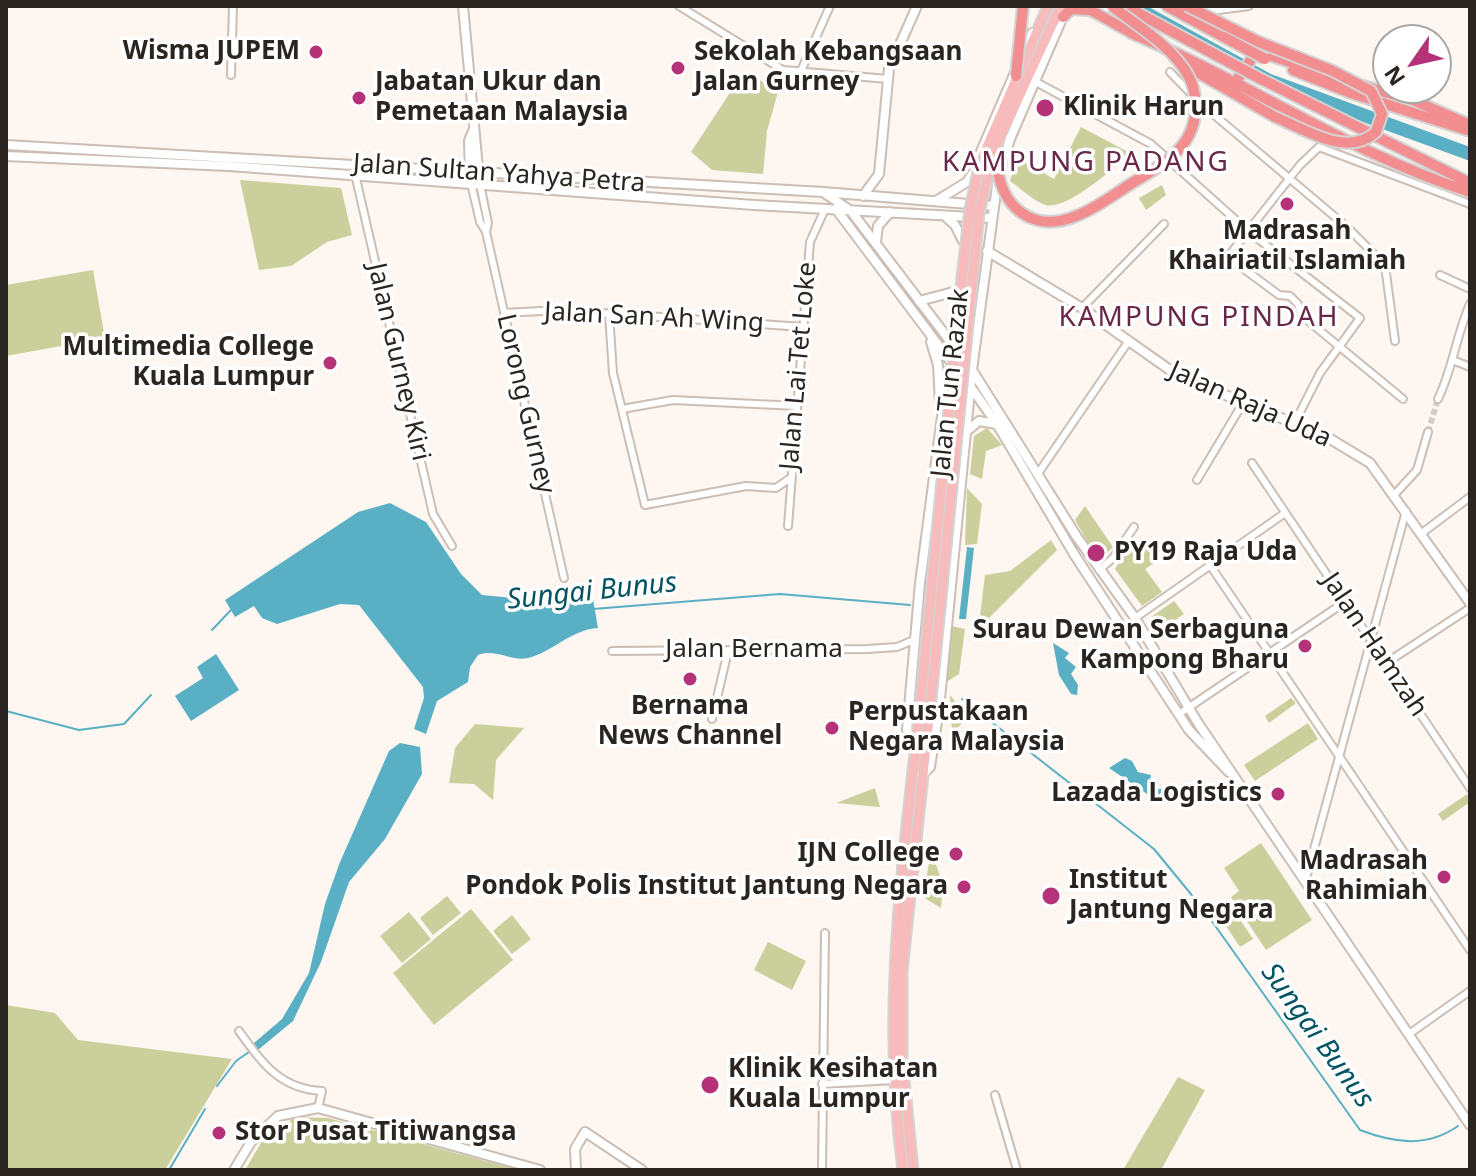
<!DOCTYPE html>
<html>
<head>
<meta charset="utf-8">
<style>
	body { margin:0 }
	#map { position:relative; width:1476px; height:1176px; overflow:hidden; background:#fef6f0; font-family:"Noto Sans",sans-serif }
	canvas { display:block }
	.frame { position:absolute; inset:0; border:8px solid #2a2521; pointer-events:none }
	.north { position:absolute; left:1372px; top:24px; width:80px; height:80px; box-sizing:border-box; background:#fff; border:2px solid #aaa8a6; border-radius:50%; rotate:236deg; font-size:22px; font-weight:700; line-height:32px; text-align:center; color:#2a2521 }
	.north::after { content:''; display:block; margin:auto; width:28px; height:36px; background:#b63278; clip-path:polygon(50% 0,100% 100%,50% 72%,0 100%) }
</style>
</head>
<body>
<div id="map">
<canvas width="1476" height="1176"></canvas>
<div class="frame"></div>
<div class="north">N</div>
</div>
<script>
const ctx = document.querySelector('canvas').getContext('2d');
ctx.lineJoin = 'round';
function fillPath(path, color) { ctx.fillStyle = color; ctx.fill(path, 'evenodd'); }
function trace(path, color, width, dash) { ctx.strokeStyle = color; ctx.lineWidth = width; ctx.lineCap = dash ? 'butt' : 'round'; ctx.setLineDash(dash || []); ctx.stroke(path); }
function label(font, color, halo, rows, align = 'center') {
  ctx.font = font + ' "Noto Sans",sans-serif'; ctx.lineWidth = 7; ctx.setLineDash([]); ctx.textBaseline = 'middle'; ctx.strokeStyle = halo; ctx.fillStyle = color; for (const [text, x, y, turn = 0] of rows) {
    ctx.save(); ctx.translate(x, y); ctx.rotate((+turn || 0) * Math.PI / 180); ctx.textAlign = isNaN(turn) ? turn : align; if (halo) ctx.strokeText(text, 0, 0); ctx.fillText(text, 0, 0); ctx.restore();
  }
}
fillPath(new Path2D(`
	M758 79 778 92 767 131 763 174 712 170 691 152 737 82 751 90Z
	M1081 127 1130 153C1117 166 1066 211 1046 205 1035 202 1020 188 1010 181L1017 158 1054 179Z
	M240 180 341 188 352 235 327 242 291 266 259 270Z
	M1162 185 1166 195 1146 210 1139 198Z
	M93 270 105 338 6 356V285Z
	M987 428 1002 445 986 451 982 479 970 474 974 436Z
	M967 488 982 504 977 544 965 545Z
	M1085 506 1113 547 1102 558 1096 557 1075 520Z
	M1051 540 1057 550 985 622 979 624 985 575 1010 571Z
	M1138 541 1164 557 1145 569 1162 592 1142 606 1115 569 1129 547Z
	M1174 601 1184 614 1161 630 1151 617Z
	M952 626 965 629 959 674 945 683Z
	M950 695 969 718 952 732Z
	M1291 698 1296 703 1269 723 1265 716Z
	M1308 723 1318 739 1255 781 1244 765Z
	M475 724 524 728 496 760 493 800 474 784 449 783 455 748Z
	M875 788 880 807 836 803Z
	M1467 794 1470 802 1443 821 1438 814Z
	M1261 843 1312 920 1266 950 1231 897 1239 891 1224 868Z
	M935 862 943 884 941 908 923 897 929 863Z
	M447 896 461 913 433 935 420 918Z
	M471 909 513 960 434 1025 393 973Z
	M409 912 431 939 402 963 380 936Z
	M1235 912 1253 939 1240 947 1222 920Z
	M512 915 531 939 512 954 493 931Z
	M768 942 806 961 792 990 754 970Z
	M6 1005 55 1013 78 1040 232 1059 165 1170H6Z
	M1178 1077 1205 1090 1161 1170H1123Z
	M296 1117 328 1118 518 1170H245L265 1136Z`), '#cbcf9b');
fillPath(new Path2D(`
	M1130 6H1147L1271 74 1470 147V161L1311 103Z
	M390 503 426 522 461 574 482 595 534 600 592 593 598 628C570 630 553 652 528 658 511 662 496 648 478 655L470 667 468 682 437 701 426 734 414 729 424 698 423 687 359 605 340 604 277 624 262 618 254 606 235 617 225 600 358 512Z
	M967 547 974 548 966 619H959Z
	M1053 643 1069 653 1065 658 1076 667 1071 674 1078 685 1077 695 1071 694 1059 675Z
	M216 654 239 690 191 721 175 696 203 678 197 667Z
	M400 743 420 747 422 774 385 839 349 882 321 962 293 1021 258 1050 254 1043 282 1019 309 973 325 904 340 862 389 751Z
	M1125 758 1132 761 1138 772 1151 775 1150 782 1158 789 1170 788 1153 798 1109 768Z`), '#59afc3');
trace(new Path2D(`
	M593 609 780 594 910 605
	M212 630 231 610
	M962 699 1154 849 1204 910 1360 1130C1394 1143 1427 1148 1458 1126
	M6 711 79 730 124 724 151 695
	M217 1086 236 1061 256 1047
	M169 1170 205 1109`), '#59afc3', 2);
trace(new Path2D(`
	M1428 432 1438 399`), '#d4ccc7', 6, [6, 3]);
const street = new Path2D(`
	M679 6 783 70 888 79
	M1202 6 1211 11 1249 6
	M801 71 830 6
	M1170 72 1200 103 1347 227 1381 261 1386 273 1395 341
	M231 75 233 6
	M1034 81 1151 144 1248 231 1360 318 1320 373 1294 424
	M355 174 433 514 452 546
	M471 183 480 222 485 230
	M480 184 488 223 486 232 564 578
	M1228 257 1279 295 1290 296 1298 304 1301 315 1403 399
	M1223 263 1300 165 1319 147 1470 204
	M1440 275 1470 289
	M1082 308 1164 224
	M504 313 560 310 803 327
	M609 314 613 373 645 505 746 486 776 488 789 479
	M1455 361 1470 367
	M1438 399C1453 368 1456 336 1470 304
	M622 409 673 400 797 406
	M1252 463 1470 788
	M1037 475 1128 342
	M1197 480 1243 403
	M1395 494 1417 470 1428 432
	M788 526 810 242 825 209
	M1422 533 1470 497
	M1210 565 1470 950
	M1099 570 1113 558 1134 527
	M1135 618 1285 513
	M612 651 867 649 897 647 916 639
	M1386 663 1470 608
	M1179 714 1345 602
	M712 719 728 651
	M1305 882 1406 511
	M239 1031C262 1063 280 1089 322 1091L318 1108
	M1409 1034 1470 991
	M822 1084 894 1080
	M995 1095 1017 1170
	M822 1170 825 933`);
const secondary = new Path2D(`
	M463 6 479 179
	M6 145 823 192 993 206
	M6 156 229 166 754 205 991 218
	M979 156 1032 33
	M470 178 469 141 473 131
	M823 192 851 211 972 370 1077 537 1135 618 1198 723 1470 1125
	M863 196 879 174 889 69 917 6
	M936 201 967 182 975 170
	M836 209 954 366
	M945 216 955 225 963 241
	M876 242 878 226 890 212
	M987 251 1082 308 1177 375 1327 437 1370 463 1470 603
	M919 301 957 291
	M931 342 938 365 940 403
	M970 386 997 424 1074 554 1189 730 1229 772
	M967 431 979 421 996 424
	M915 754 907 730 920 583 948 371
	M922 775 930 767 939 709 972 370 998 178 1010 139 1064 14
	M234 1170 251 1142 278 1116 318 1108 540 1170
	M576 1170 575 1149 585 1132 642 1170`);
const primary = new Path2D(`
	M995 148 1061 6
	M980 163 1048 6
	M903 1170C881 1010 903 866 920 708
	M913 1170 902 1059V971L930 709`);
const highway = new Path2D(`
	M1083 6 1137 36
	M1125 6 1214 54
	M1167 6 1224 37
	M1063 17 1071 9 1088 10
	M1131 33C1246 81 1351 154 1470 192
	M1181 63 1275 117
	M1293 70 1351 93 1467 130
	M1239 77 1257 51 1344 80
	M1259 78 1470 183
	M1363 86 1413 100 1470 125`);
trace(street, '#cbbeb5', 10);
trace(secondary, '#cbbeb5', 12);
trace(primary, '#d4d3d3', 13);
trace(highway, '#d4d3d3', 14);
trace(street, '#fff', 6);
trace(secondary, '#fff', 8);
trace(primary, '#f7bbbc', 9);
trace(highway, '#f28d90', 10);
const primaryBridge = new Path2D(`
	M920 708 960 295 970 209 980 163
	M930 709 979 213 995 148`);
const highwayBridge = new Path2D(`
	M1187 6 1259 42 1333 71 1371 91 1382 114 1376 132C1347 158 1306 130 1275 117
	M1224 37 1265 59
	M1214 54 1259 78
	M1016 76 1023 6
	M997 163C1000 207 1033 234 1076 216 1095 209 1112 196 1129 185 1151 171 1177 159 1189 135 1198 117 1198 93 1188 75 1172 46 1137 26 1112 6`);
trace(primaryBridge, '#d4d3d3', 13, []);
trace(highwayBridge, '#d4d3d3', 14, []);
trace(primaryBridge, '#f7bbbc', 9);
trace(highwayBridge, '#f28d90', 10);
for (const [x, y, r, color] of [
	[316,52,8,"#b63278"],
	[678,68,8,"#b63278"],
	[359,98,8,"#b63278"],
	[1045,108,10,"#b63278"],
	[1287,204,8,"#b63278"],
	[330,363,8,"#b63278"],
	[1096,553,10,"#b63278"],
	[1305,646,8,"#b63278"],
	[690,679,8,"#b63278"],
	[832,728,8,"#b63278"],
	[1278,794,8,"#b63278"],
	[956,854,8,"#b63278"],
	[1444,877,8,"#b63278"],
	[964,887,8,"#b63278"],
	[1051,896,10,"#b63278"],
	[710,1085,10,"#b63278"],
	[219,1133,8,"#b63278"]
]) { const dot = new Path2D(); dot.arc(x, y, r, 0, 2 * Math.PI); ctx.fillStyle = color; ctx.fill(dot); trace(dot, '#fff', 3); }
label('bold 26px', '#2a2521', '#fff', [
	["Wisma JUPEM",300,52,"right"],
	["Sekolah Kebangsaan",694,53],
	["Jalan Gurney",694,83],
	["Jabatan Ukur dan",375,83],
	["Pemetaan Malaysia",375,113],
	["Klinik Harun",1063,108],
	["Madrasah",1287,232,"center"],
	["Khairiatil Islamiah",1287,262,"center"],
	["Multimedia College",314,348,"right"],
	["Kuala Lumpur",314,378,"right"],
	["PY19 Raja Uda",1114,553],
	["Surau Dewan Serbaguna",1289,631,"right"],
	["Kampong Bharu",1289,661,"right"],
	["Bernama",690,707,"center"],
	["News Channel",690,737,"center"],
	["Perpustakaan",848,713],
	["Negara Malaysia",848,743],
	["Lazada Logistics",1262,794,"right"],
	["IJN College",940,854,"right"],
	["Madrasah",1428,862,"right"],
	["Rahimiah",1428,892,"right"],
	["Institut",1069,881],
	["Jantung Negara",1069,911],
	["Pondok Polis Institut Jantung Negara",948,887,"right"],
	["Klinik Kesihatan",728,1070],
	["Kuala Lumpur",728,1100],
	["Stor Pusat Titiwangsa",235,1133]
], 'left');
label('26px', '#2a2521', '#fff', [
	["Jalan Sultan Yahya Petra",499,174,4],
	["Jalan San Ah Wing",654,318,3],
	["Jalan Gurney Kiri",398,362,77],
	["Jalan Lai Tet Loke",799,366,-85],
	["Jalan Tun Razak",951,383,-84],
	["Lorong Gurney",525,404,77],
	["Jalan Raja Uda",1250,405,24],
	["Jalan Hamzah",1374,645,56],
	["Jalan Bernama",754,650]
]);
ctx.letterSpacing = '2px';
label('28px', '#692848', '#fff', [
	["KAMPUNG PADANG",1086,163],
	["KAMPUNG PINDAH",1199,318]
]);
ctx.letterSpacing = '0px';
label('italic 28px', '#035362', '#fff', [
	["Sungai Bunus",592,592,-6],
	["Sungai Bunus",1317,1036,54]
]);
</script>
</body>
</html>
